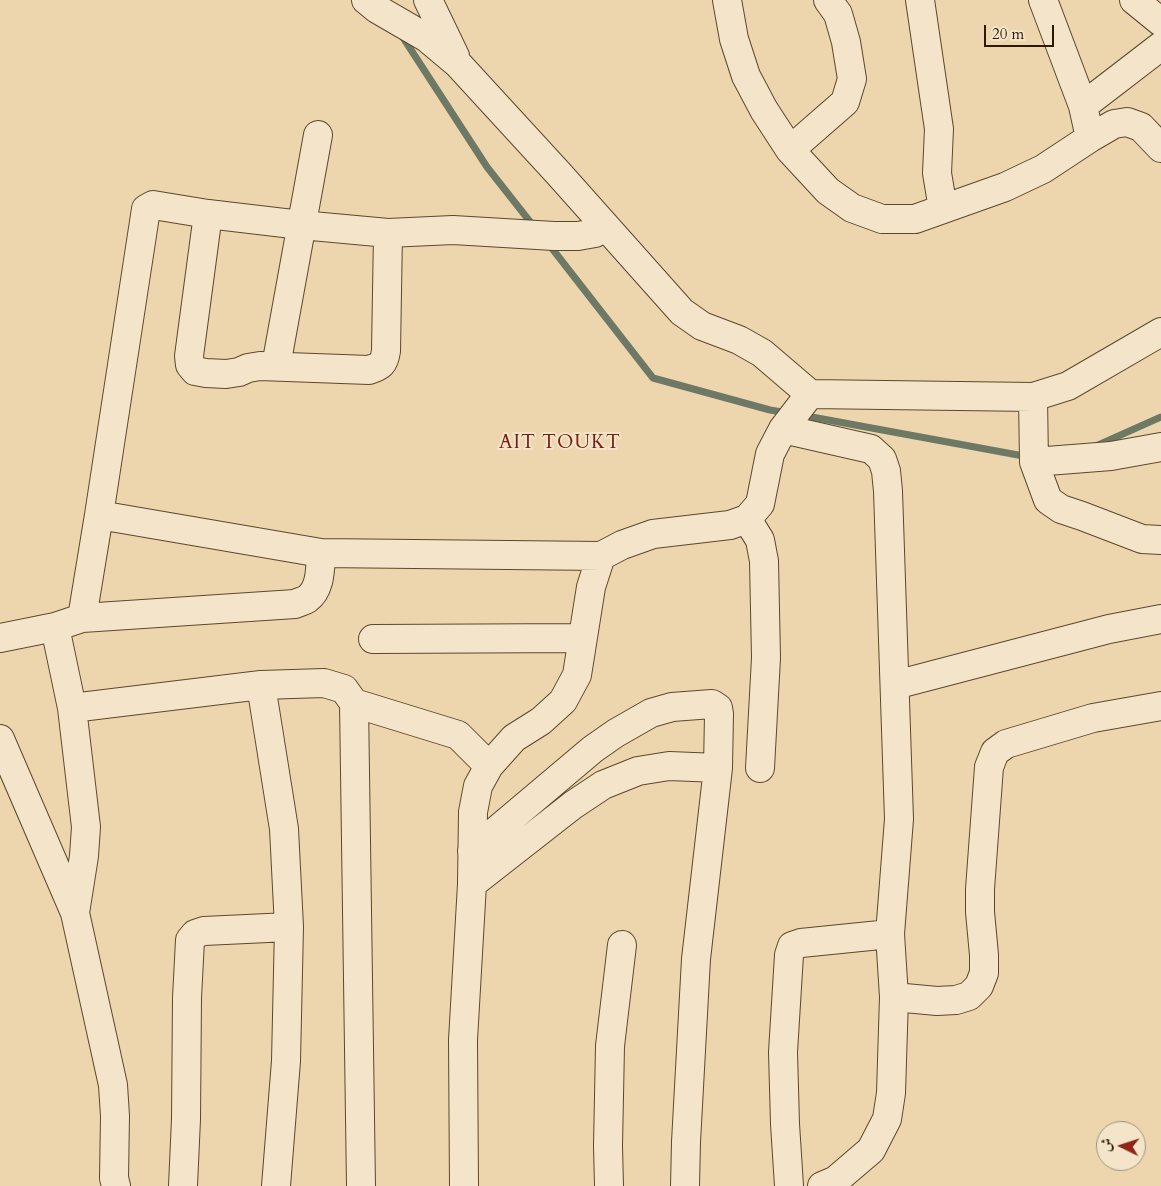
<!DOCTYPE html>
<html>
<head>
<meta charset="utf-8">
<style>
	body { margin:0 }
	#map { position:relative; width:1161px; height:1186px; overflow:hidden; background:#edd6ae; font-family:Cardo,Amiri,serif }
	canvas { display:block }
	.north { position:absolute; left:1096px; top:1121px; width:50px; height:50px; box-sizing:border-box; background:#f3e4ca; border:1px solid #a39279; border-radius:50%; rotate:274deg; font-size:14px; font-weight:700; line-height:20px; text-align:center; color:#2b1800 }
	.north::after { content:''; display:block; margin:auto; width:18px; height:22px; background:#8f2418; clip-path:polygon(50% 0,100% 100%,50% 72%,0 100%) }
	.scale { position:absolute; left:984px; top:25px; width:70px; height:22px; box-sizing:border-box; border:2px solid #2b1800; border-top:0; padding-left:6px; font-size:15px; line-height:18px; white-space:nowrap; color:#2b1800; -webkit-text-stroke:4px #f3e4ca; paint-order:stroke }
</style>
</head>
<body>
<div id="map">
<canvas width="1161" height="1186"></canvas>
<div class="north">ش</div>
<div class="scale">20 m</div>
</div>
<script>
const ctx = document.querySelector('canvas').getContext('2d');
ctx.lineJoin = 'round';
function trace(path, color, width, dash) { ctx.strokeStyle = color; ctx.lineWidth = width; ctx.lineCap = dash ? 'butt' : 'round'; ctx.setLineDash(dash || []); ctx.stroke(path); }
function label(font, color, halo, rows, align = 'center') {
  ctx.font = font + ' Cardo,serif'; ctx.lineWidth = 4; ctx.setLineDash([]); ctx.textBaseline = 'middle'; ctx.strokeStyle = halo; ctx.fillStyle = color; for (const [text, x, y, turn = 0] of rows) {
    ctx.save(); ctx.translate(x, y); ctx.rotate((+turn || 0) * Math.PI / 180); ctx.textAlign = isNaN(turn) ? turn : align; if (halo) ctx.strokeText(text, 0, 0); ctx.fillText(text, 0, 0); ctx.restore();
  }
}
trace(new Path2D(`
	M402 36 487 167 535 228
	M547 242 653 378 770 410 788 413
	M801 415 1029 457
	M1096 446 1161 417`), '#6d7965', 7);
const minor = new Path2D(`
	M366 0 377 9 427 38 458 64 559 174 682 312 702 326 739 340 762 353 810 394 1033 397 1068 386 1161 332
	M428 0 455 56
	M727 0 734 39 746 76 764 110 790 150 828 191 852 208 882 219H915L1005 187 1043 169 1090 138 1114 124 1127 122 1141 127 1161 148
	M920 0 939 129 937 173 943 209
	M1043 0 1083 106 1090 138
	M1134 0 1161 22
	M1083 106 1161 46
	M790 150 845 102 852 79 846 42 838 14 828 0
	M208 214 189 356 190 365 195 371 206 373 226 374 239 372 248 368 260 366 369 370C381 366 384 364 386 351L388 233
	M276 366 318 135
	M1033 397 1034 462 1048 500 1061 509 1082 516 1142 539 1161 540
	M783 429 871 449 882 459 886 471 888 491 899 819 890 934 894 997 891 1093 887 1119 871 1150 836 1180 822 1186
	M1034 462 1111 456 1161 447
	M99 515 146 209 153 205 208 214 301 225 388 233 453 230 554 236H578L595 233 606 227
	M747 519 760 540 764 561 766 658 760 768
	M82 618 99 515 321 553 601 556
	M55 627 72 708 86 827 84 856 75 913
	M0 638 55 627 82 618 295 604C299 602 304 601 307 599 321 589 320 569 321 553
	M373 639 582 638
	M261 685 284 829 289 927 286 1061 276 1186
	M895 685 1109 629 1161 619
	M354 703 361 1186
	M72 708 261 685 324 683 344 689 354 703 458 735 489 766
	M0 739 75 913 113 1085 115 1116 114 1178 116 1186
	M472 851 593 749 616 733 651 713 672 707 712 704 718 708 719 714 718 768 696 959 686 1142 685 1186
	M472 884 573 805 603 785 638 771 669 766 718 768
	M894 997 937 1001 956 1000 969 996 979 986 984 973V955L980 912V889L989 767 995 752 1006 744 1093 718 1161 706
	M183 1186 186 1119 187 998 190 940 195 934 204 931 289 927
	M464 1186 463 1040 472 884 473 812 478 786 489 766 514 738 541 721 563 701 577 675 591 587 601 556 622 545 653 534 730 525 747 519 760 504 770 454 783 429 810 394
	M609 1186 608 1146 610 1046 622 945
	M789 1186 785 1124 783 1052 789 955 792 946 801 943 890 934`);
trace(minor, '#5c482c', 30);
trace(minor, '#f3e4ca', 28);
ctx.letterSpacing = '1px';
label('19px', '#7a1f14', '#f3e4ca', [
	["AIT TOUKT",560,444]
]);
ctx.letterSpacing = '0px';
</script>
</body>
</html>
